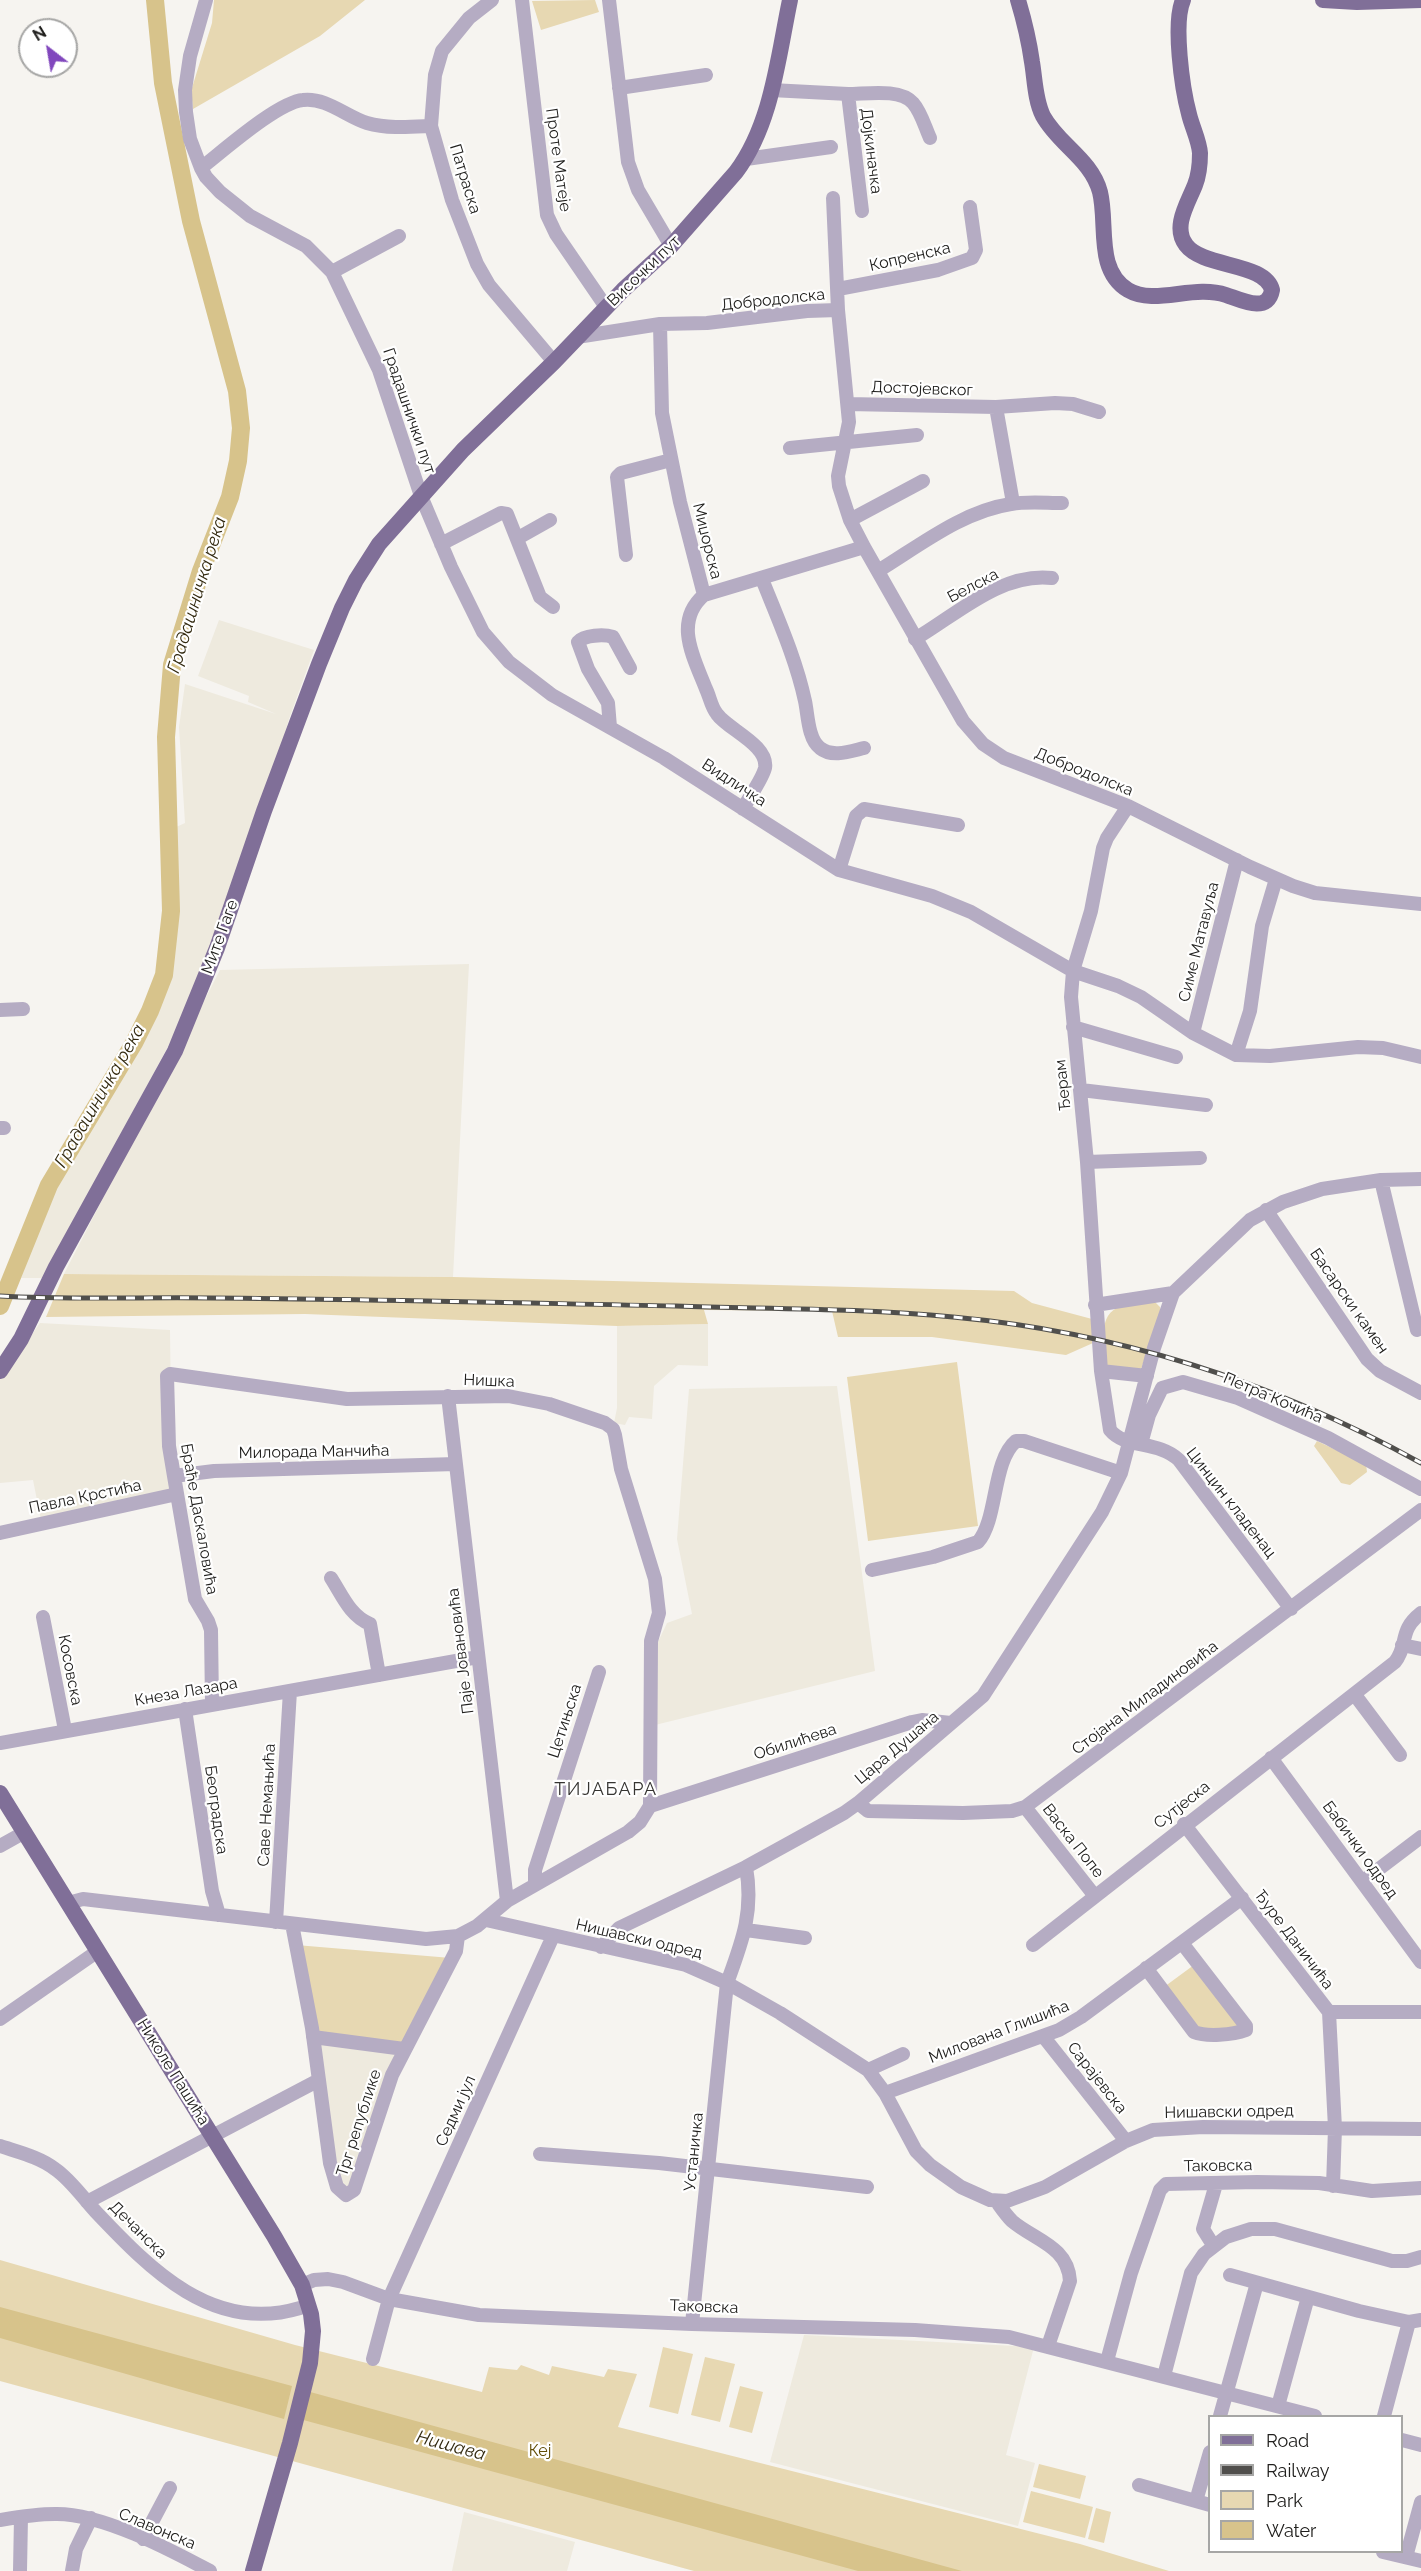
<!DOCTYPE html>
<html>
<head>
<meta charset="utf-8">
<style>
  body { margin:0 }
  #map { position:relative; width:1421px; height:2571px; overflow:hidden; background:#f6f4f0; font-family:Raleway,sans-serif }
  canvas { display:block }
  .legend { position:absolute; left:1208px; top:2415px; width:195px; height:138px; box-sizing:border-box; background:#fff; border:2px solid #a6a6a5; margin:0; padding:8px 10px; list-style:none; font-size:18px; color:#21201e }
  .legend li { display:flex; align-items:center; gap:12px; height:30px }
  .legend b { width:30px; border:2px solid #a6a6a5 }
  .north { position:absolute; left:18px; top:18px; width:60px; height:60px; box-sizing:border-box; background:#fff; border:2px solid #a6a6a5; border-radius:50%; rotate:329deg; font-size:16px; font-weight:700; line-height:24px; text-align:center; color:#21201e }
  .north::after { content:''; display:block; margin:auto; width:21px; height:27px; background:#8147bd; clip-path:polygon(50% 0,100% 100%,50% 72%,0 100%) }
</style>
</head>
<body>
<div id="map">
<canvas width="1421" height="2571"></canvas>
<ul class="legend">
<li><b style="height:8px;background:#806f98"></b>Road</li>
<li><b style="height:8px;background:#504f4c"></b>Railway</li>
<li><b style="height:16px;background:#e7d8b2"></b>Park</li>
<li><b style="height:16px;background:#d7c38b"></b>Water</li>
</ul>
<div class="north">N</div>
</div>
<script>
const context = document.querySelector('canvas').getContext('2d');
context.lineJoin = 'round';
function paint(path, color) {
  context.fillStyle = color;
  context.fill(path, 'evenodd');
}
function stroke(path, color, width, dash) {
  context.strokeStyle = color;
  context.lineWidth = width;
  context.lineCap = dash ? 'butt' : 'round';
  context.setLineDash(dash || []);
  context.stroke(path);
}
function label(font, color, halo, rows, align = 'center') {
  context.font = font + ' Raleway,sans-serif';
  context.lineWidth = 4.5;
  context.setLineDash([]);
  context.textBaseline = 'middle';
  context.strokeStyle = halo;
  context.fillStyle = color;
  for (const [text, x, y, turn = 0] of rows) {
    context.save();
    context.translate(x, y);
    context.rotate((+turn || 0) * Math.PI / 180);
    context.textAlign = isNaN(turn) ? turn : align;
    if (halo) context.strokeText(text, 0, 0);
    context.fillText(text, 0, 0);
    context.restore();
  }
}
const built = new Path2D(`
  M219 620 314 650 289 719 252 847 203 981 44 1278H21L49 1200 68 1163 130 1067 162 1003 174 954 177 886 174 828 185 823 179 727 185 684 276 714 248 702 249 696 198 676Z
  M469 964 453 1277 64 1274 220 970Z
  M40 1323 170 1330 172 1491 41 1520 33 1480 0 1483V1379Z
  M708 1324V1366L678 1365 654 1386 652 1419 629 1417 625 1425 614 1423 617 1408V1326Z
  M837 1386 875 1671 655 1725 656 1646 667 1623 692 1614 677 1539 689 1389Z
  M310 2032 404 2046 348 2192 337 2183Z
  M804 2335 1034 2347 1006 2455 1035 2463 1018 2526 770 2462Z
  M464 2512 575 2542 567 2571H452Z`);
const green = new Path2D(`
  M214 0H365L320 36 193 109 191 91 212 23Z
  M595 0 599 12 541 30 532 1Z
  M64 1274 453 1277 1014 1291 1032 1303 1092 1319 1093 1343 1066 1355 932 1337H838L832 1311 704 1310 708 1324 617 1326 305 1314 46 1317Z
  M1155 1302 1160 1307V1316L1140 1372 1106 1369C1105 1349 1095 1313 1122 1306 1132 1303 1144 1303 1155 1302Z
  M957 1362 978 1526 868 1541 847 1377Z
  M1317 1441 1366 1464 1367 1472 1350 1485 1341 1483 1314 1446Z
  M296 1945 451 1958 404 2046 310 2032Z
  M1198 1962 1250 2033 1197 2031 1164 1987Z
  M0 2260 295 2345 482 2392 489 2367 517 2370 521 2365 549 2375 552 2366 604 2377 608 2369 637 2374 618 2427 1080 2544 1169 2571H694L0 2381Z
  M663 2347 693 2354 678 2414 649 2407Z
  M705 2357 735 2364 720 2422 691 2415Z
  M740 2386 763 2392 752 2433 729 2427Z
  M1039 2464 1086 2476 1080 2499 1033 2487Z
  M1031 2491 1093 2507 1085 2538 1023 2522Z
  M1096 2508 1111 2512 1104 2543 1088 2539Z`);
const water = new Path2D(`
  M0 2307 292 2386 284 2419 0 2338Z
  M303 2390 962 2571H858L296 2418Z`);
const river = new Path2D(`
  M0 1306 49 1185 134 1043 150 1011 164 975 171 911 166 737 172 665 201 571 230 497 238 461 241 428 237 391 191 221 163 83 155 0`);
const minor = new Path2D(`
  M206 0 190 56 185 90 186 112 190 139 201 168 206 177 220 192 250 216 306 246 332 272 379 370 421 496 451 567 483 632 509 662 552 695 664 758 839 870 932 896 971 912 1073 971 1118 986 1141 997 1193 1033 1236 1055 1270 1056 1358 1047 1383 1048 1421 1057
  M492 0 469 18 442 51 435 75 431 126 452 200 477 264 489 285 554 362
  M522 0 547 215 556 234 606 307
  M609 0 628 162 638 190 671 246
  M619 88 706 75
  M771 90 848 94 862 211
  M848 94C866 94 900 88 913 103 921 112 925 127 930 138
  M746 159 831 147
  M201 168C223 151 278 102 303 100 326 97 347 117 367 123 388 129 410 127 431 126
  M833 198 838 310 849 422 838 476 839 486 850 520 864 547 963 721 983 744 1004 758 1128 806 1250 867 1293 886 1315 893 1421 904
  M332 272 399 236
  M838 289 938 270 972 258 976 250 970 207
  M660 324 662 413 680 502 704 595C673 622 694 658 706 689 710 697 711 707 717 714 727 729 769 745 765 768 763 778 748 799 743 809
  M577 337 660 324 707 323 807 311 838 310
  M848 404 996 407 1055 403 1073 404 1099 412
  M996 407 1013 503
  M790 448 917 435
  M850 520 923 481
  M518 538 550 520
  M441 544 501 513 507 514 540 597 553 607
  M626 555 617 477 621 473 671 460
  M878 571C919 546 963 511 1011 504 1027 501 1046 503 1062 503
  M762 579C778 619 796 659 805 701 808 715 808 739 820 748 832 758 851 751 864 748
  M704 595 864 547
  M915 639C956 615 1001 572 1052 578
  M610 727 608 703 588 669 578 642C584 635 604 634 613 637L630 668
  M839 870 856 816 864 809 958 825
  M0 1010 23 1009
  M1073 1027 1176 1057
  M1193 1033 1237 860
  M1236 1055 1250 1011 1262 926 1276 879
  M1081 1090 1206 1105
  M0 1128H4
  M1087 1162 1200 1158
  M1381 1180 1417 1330
  M1266 1210 1367 1359 1380 1371 1421 1393
  M1095 1305 1173 1293 1250 1220 1283 1202 1322 1189 1381 1180 1421 1179
  M1101 1371 1087 1162 1071 997 1073 971 1091 911 1103 848 1107 838 1128 806
  M1147 1376 1101 1371 1110 1430C1125 1449 1158 1440 1179 1460L1291 1609
  M448 1396 507 1901
  M1141 1444 1149 1415 1162 1388 1183 1382 1238 1398 1328 1438 1421 1489
  M174 1476 214 1471 456 1464
  M0 1533 177 1494
  M872 1570 933 1557 978 1542C998 1519 992 1461 1016 1441H1024L1121 1473
  M331 1578C342 1595 350 1616 370 1624L379 1675
  M43 1617 65 1730
  M1402 1645 1421 1649
  M1355 1695 1400 1755
  M212 1704 211 1630 208 1621 195 1599 174 1476 169 1446 167 1376 170 1374 347 1399 508 1396 549 1404 605 1423 613 1429 615 1435 621 1469 655 1579 659 1613 651 1641 650 1806
  M185 1709 212 1891 219 1915
  M0 1743 478 1657
  M1271 1758 1421 1962
  M858 1803 868 1811 963 1813 1012 1811 1025 1807 1421 1510
  M1025 1807 1094 1895
  M1184 1824 1329 2012 1335 2128 1333 2186
  M0 1846 25 1832
  M1363 1881 1421 1837
  M535 1884V1870L599 1672
  M68 1903 83 1899 426 1939 458 1936 477 1926 507 1901 628 1832 640 1822 650 1806 912 1722 922 1720 951 1723
  M486 1920 686 1965 727 1983 780 2013 868 2070 885 2093 916 2151 930 2165 961 2187 990 2200 1007 2201 1045 2187 1126 2141 1153 2130 1203 2127 1421 2129
  M276 1922 290 1691
  M292 1924 312 2028 330 2163 337 2187 346 2195 354 2190 392 2075 456 1951 458 1936
  M746 1930 805 1938
  M1033 1945 1395 1662C1409 1644 1398 1631 1421 1613
  M601 1947 619 1928 746 1867 844 1813 858 1803 983 1696 1102 1512 1121 1473 1154 1348 1173 1293
  M1146 1968 1194 2032C1206 2037 1233 2035 1246 2030V2026L1182 1943
  M1329 2012H1421
  M0 2019 98 1951
  M1043 2036 1126 2141
  M313 2037 404 2049
  M868 2070 903 2054
  M885 2093 1059 2030 1081 2017 1242 1898
  M0 2146C18 2152 40 2157 55 2169 71 2180 83 2198 96 2212 151 2270 213 2334 300 2308
  M540 2154 659 2163 867 2187
  M87 2202 319 2080
  M997 2202C1002 2209 1006 2215 1012 2221 1034 2240 1068 2246 1070 2281L1048 2346
  M1213 2245 1203 2229 1216 2184
  M1230 2275 1359 2311 1409 2322 1421 2320
  M302 2285 314 2280 328 2279 343 2282 389 2299 479 2315 692 2324 915 2330 1009 2337 1315 2416
  M692 2324 727 1983C742 1942 754 1912 746 1867
  M373 2359 389 2299 553 1936
  M1107 2361 1131 2273 1160 2190 1166 2184 1257 2182 1319 2183 1372 2191 1421 2188
  M1164 2376 1191 2273 1204 2254 1226 2237 1251 2229H1275L1392 2261H1407L1421 2257
  M1278 2406 1308 2297
  M1220 2416 1257 2283
  M1384 2416 1409 2322
  M1402 2440 1421 2445
  M1139 2485 1210 2505
  M1196 2501 1210 2452
  M0 2520C18 2517 37 2514 55 2514 101 2513 169 2549 210 2571
  M143 2539 170 2488
  M1383 2552 1421 2561
  M1406 2557 1421 2502
  M20 2571 21 2517
  M72 2571 76 2549 91 2518`);
const major = new Path2D(`
  M1018 0C1024 20 1029 41 1032 62 1035 80 1035 100 1043 116 1059 145 1091 159 1100 192 1108 224 1095 270 1128 290 1155 306 1193 284 1226 295 1241 300 1268 314 1272 290 1265 262 1203 268 1186 245 1172 227 1188 203 1195 185 1199 175 1200 164 1200 153 1199 140 1192 127 1189 114 1182 88 1173 23 1183 0
  M1323 0 1357 2 1421 0
  M0 1371 21 1339 56 1267 175 1051 217 948 264 811 319 664 342 608 356 580 379 544 463 450 554 362 623 290 671 246 736 172C772 124 778 57 790 0
  M0 1793 274 2236 302 2285 311 2314 313 2331 310 2363 290 2443 253 2571`);
const rail = new Path2D(`
  M0 1296C70 1300 141 1297 211 1298 366 1299 521 1303 676 1306 769 1309 861 1308 953 1317 1118 1332 1276 1383 1421 1463`);
const streetNames = [
  ["Дојкиначка",871,151,83],
  ["Проте Матеје",558,160,82],
  ["Патраска",465,179,73],
  ["Копренска",910,257,-13],
  ["Височки пут",644,271,-44],
  ["Добродолска",773,300,-6],
  ["Достојевског",922,389,2],
  ["Градашнички пут",409,411,71],
  ["Миџорска",707,541,76],
  ["Белска",973,586,-28],
  ["Добродолска",1084,772,22],
  ["Видличка",734,783,33],
  ["Мите Гаге",220,937,-70],
  ["Симе Матавуља",1199,942,-76],
  ["Ђерам",1063,1085,-96],
  ["Басарски камен",1349,1301,55],
  ["Нишка",489,1381,2],
  ["Петра Кочића",1273,1398,23],
  ["Милорада Манчића",314,1452,-1],
  ["Павла Крстића",85,1497,-12],
  ["Цинцин кладенац",1231,1503,52],
  ["Браће Даскаловића",199,1519,80],
  ["Паје Јовановића",461,1651,-97],
  ["Косовска",70,1670,79],
  ["Кнеза Лазара",186,1692,-10],
  ["Стојана Миладиновића",1145,1698,-37],
  ["Цетињска",565,1721,-72],
  ["Обилићева",795,1742,-18],
  ["Цара Душана",897,1748,-40],
  ["Саве Немањића",267,1805,-87],
  ["Сутјеска",1182,1805,-38],
  ["Београдска",216,1810,82],
  ["Васка Попе",1073,1841,52],
  ["Бабички одред",1360,1850,54],
  ["Нишавски одред",639,1939,13],
  ["Ђуре Даничића",1294,1940,53],
  ["Милована Глишића",999,2032,-21],
  ["Николе Пашића",173,2072,58],
  ["Сарајевска",1097,2078,52],
  ["Седми јул",456,2111,-66],
  ["Нишавски одред",1229,2112,-1],
  ["Трг републике",359,2123,-72],
  ["Устаничка",694,2152,-84],
  ["Таковска",1218,2166,-1],
  ["Дечанска",138,2230,45],
  ["Таковска",704,2307,2],
  ["Славонска",157,2529,23]
];
const parkNames = [
  ["Кеј",540,2451]
];
const waterNames = [
  ["Градашничка река",197,595,-73],
  ["Градашничка река",100,1096,-60],
  ["Нишава",451,2446,15]
];
const neighbourhoodNames = [
  ["ТИЈАБАРА",606,1790]
];
paint(built, '#eeeade');
paint(green, '#e7d8b2');
paint(water, '#d7c38b');
stroke(river, '#d7c38b', 18);
stroke(minor, '#b5acc3', 14);
stroke(major, '#806f98', 16);
stroke(rail, '#504f4c', 5);
stroke(rail, '#fff', 3, [9]);
label('16px', '#21201e', '#fff', streetNames);
label('16px', '#624d05', '#fff', parkNames);
label('italic 18px', '#32290f', '#fff', waterNames);
context.letterSpacing = '1.5px';
label('18px', '#363532', '#fff', neighbourhoodNames);
context.letterSpacing = '0px';
</script>
</body>
</html>
